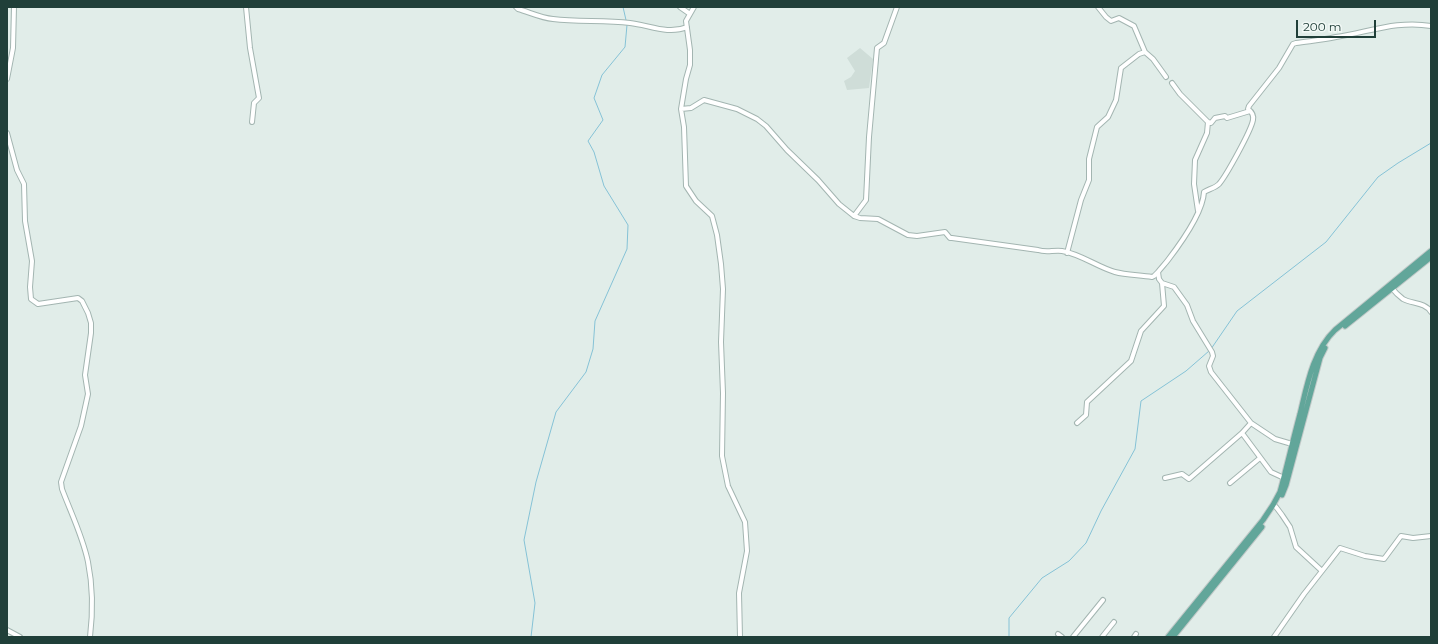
<!DOCTYPE html>
<html>
<head>
<meta charset="utf-8">
<style>
  body { margin:0 }
  #map { position:relative; width:1438px; height:644px; overflow:hidden; background:#e1ede9; font-family:Montserrat,sans-serif }
  canvas { display:block }
  .frame { position:absolute; inset:0; border:8px solid #203f39; pointer-events:none }
  .scale { position:absolute; left:1296px; top:20px; width:80px; height:18px; box-sizing:border-box; border:2px solid #203f39; border-top:0; padding-left:5px; font-size:12px; line-height:14px; white-space:nowrap; color:#203f39; -webkit-text-stroke:3px #f2f9f6; paint-order:stroke }
</style>
</head>
<body>
<div id="map">
<canvas width="1438" height="644"></canvas>
<div class="frame"></div>
<div class="scale">200 m</div>
</div>
<script>
const context = document.querySelector('canvas').getContext('2d');
context.lineJoin = 'round';
function paint(path, color) {
  context.fillStyle = color;
  context.fill(path, 'evenodd');
}
function stroke(path, color, width, dash) {
  context.strokeStyle = color;
  context.lineWidth = width;
  context.lineCap = dash ? 'butt' : 'round';
  context.setLineDash(dash || []);
  context.stroke(path);
}
const built = new Path2D(`
  M860 48 873 59 869 88 847 90 844 81 851 77 855 71 847 58Z`);
const stream = new Path2D(`
  M623 7 626 20
  M1211 349 1237 311 1326 242 1378 177 1398 163 1431 143
  M531 637 535 603 524 540 536 482 556 412 586 372 593 349 595 321 627 249 628 225 604 186 594 152 588 141 603 120 594 98 602 75 625 47 627 25
  M1009 637V618L1042 578 1069 561 1086 543 1101 511 1135 449 1141 401 1186 371 1209 351`);
const minor = new Path2D(`
  M246 7 250 48 259 98 254 103 252 122
  M516 7 518 9C529 12 541 18 553 19 578 22 604 20 630 23 649 25 668 35 687 27
  M680 7 690 14
  M694 7 686 21 690 50V65L686 79 681 109 684 127 686 186 696 201 712 216 717 235 721 264 723 289 721 342 723 393 722 456 728 486 745 522 747 551 739 593 740 637
  M1098 7 1106 17 1111 21 1119 18 1134 26 1145 52 1153 59 1166 77
  M7 79 13 48 14 7
  M1172 83 1180 94 1208 122 1207 133 1195 160 1194 184 1198 211
  M681 109 691 108 704 100 737 109 757 119 766 126 787 150 818 180 839 204 854 216 860 218 878 219 908 235 917 236 945 232 950 238H952L1038 250C1046 253 1053 250 1062 251 1081 254 1097 267 1115 272 1126 275 1140 275 1152 277L1154 276 1158 272
  M1208 122 1211 123 1215 118 1225 116 1227 118 1250 111
  M7 133 17 170 24 184 25 221 32 261 30 287 31 299 38 304 78 298 82 301 88 313 91 323V333L85 375 88 394 81 426 61 482 62 489C71 513 83 537 88 562 93 587 93 612 90 637
  M854 216 866 200 869 137 877 48 884 43 897 7
  M1067 253 1081 200 1089 180V159L1097 127 1108 117 1116 100 1121 68 1139 54 1145 52
  M1391 287C1394 291 1399 296 1403 299 1412 304 1425 302 1431 312
  M1077 423 1086 415 1087 402 1131 361 1141 331 1164 306 1162 283
  M1242 433 1271 472 1284 478
  M1292 444 1275 439 1251 423 1211 372 1209 366 1213 356 1212 352 1193 321 1187 305 1174 287 1162 283 1159 279 1158 272C1161 268 1165 264 1168 260 1181 243 1203 212 1204 192 1209 189 1215 188 1219 184 1226 176 1251 131 1253 120 1254 115 1252 112 1248 109L1249 106 1279 68 1293 44 1296 43C1309 41 1323 40 1336 37 1369 32 1398 20 1431 26
  M1165 478 1182 474 1189 479 1242 433 1251 423
  M1230 483 1260 458
  M1276 507 1282 515 1290 527 1296 547 1322 571
  M7 630 20 637
  M1058 634 1062 637
  M1073 637 1103 600
  M1102 637 1114 622
  M1134 637 1136 634
  M1274 637 1304 594 1340 548 1365 556 1384 559 1401 536 1413 538 1431 536`);
const major = new Path2D(`
  M1345 326 1431 257
  M1282 495 1286 485 1320 358 1325 348
  M1168 637 1263 520 1273 505 1280 492C1287 466 1293 440 1300 414 1307 385 1313 351 1335 330L1431 251
  M1173 637 1262 527`);
paint(built, '#cfddd8');
stroke(stream, '#85c2d6', 1);
stroke(minor, '#a3b5b1', 6);
stroke(major, '#c1c9c8', 7);
stroke(minor, '#fff', 4);
stroke(major, '#62a69a', 5);
</script>
</body>
</html>
